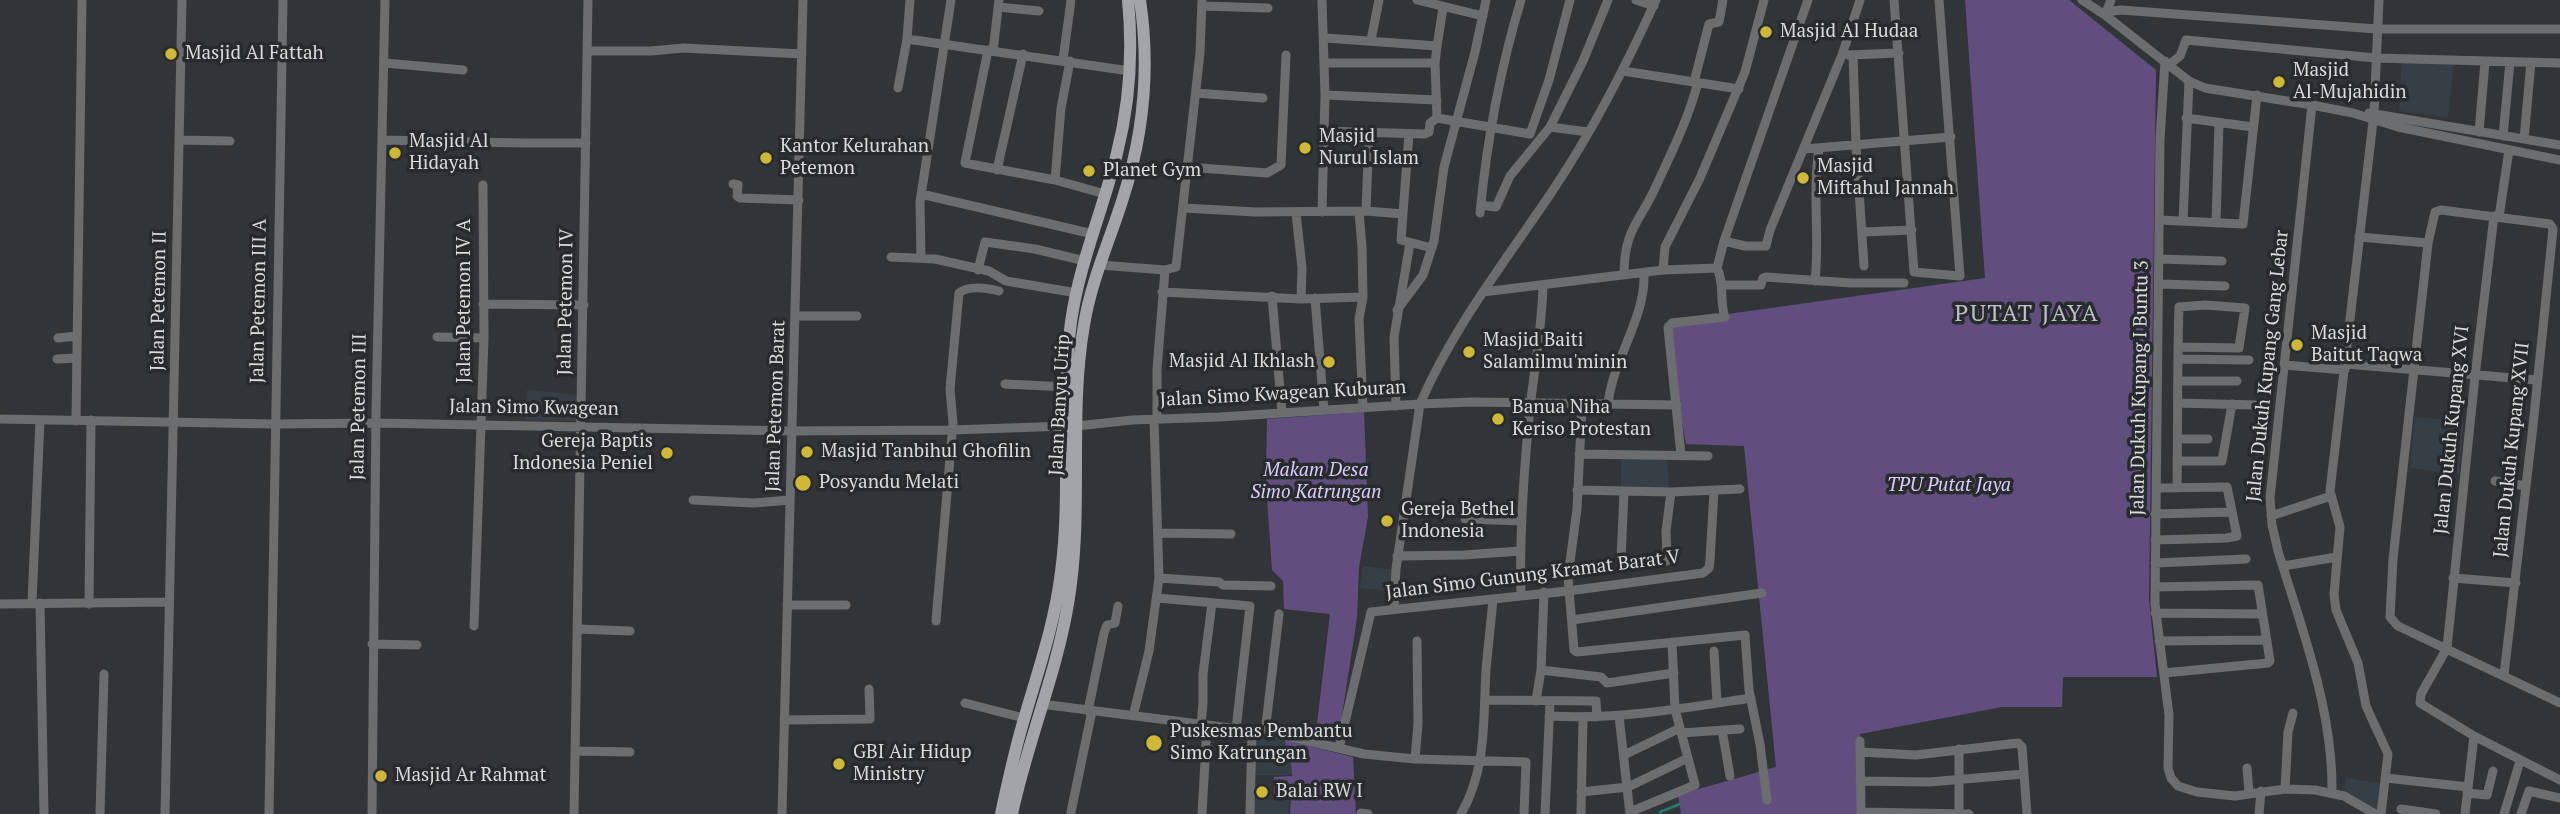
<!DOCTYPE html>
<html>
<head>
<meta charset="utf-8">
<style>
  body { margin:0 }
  canvas { display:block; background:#323538 }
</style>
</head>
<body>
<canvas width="2560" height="814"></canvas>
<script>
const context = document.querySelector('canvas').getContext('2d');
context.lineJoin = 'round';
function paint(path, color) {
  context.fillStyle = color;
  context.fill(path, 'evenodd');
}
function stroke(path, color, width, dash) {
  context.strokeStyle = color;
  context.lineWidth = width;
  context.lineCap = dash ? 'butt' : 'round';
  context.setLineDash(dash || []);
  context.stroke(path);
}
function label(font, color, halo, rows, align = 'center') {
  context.font = font + ' "PT Serif",serif';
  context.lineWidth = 7;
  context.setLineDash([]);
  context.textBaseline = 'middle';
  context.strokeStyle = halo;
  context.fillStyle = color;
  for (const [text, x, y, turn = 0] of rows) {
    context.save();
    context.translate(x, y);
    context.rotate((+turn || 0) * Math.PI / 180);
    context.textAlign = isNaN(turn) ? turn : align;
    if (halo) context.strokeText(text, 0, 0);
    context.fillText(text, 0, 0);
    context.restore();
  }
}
const built = new Path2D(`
  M2402 60 2454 62 2448 118 2399 111Z
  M527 390 577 395V421L525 420Z
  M2415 417 2464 421 2459 474 2410 468Z
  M1621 455 1667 456 1669 490H1621Z
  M1363 566 1393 570 1390 591 1360 588Z
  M1254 735 1284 737 1285 761 1291 762V775H1252Z
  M2346 778 2384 784 2380 814 2343 797Z
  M1252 799 1289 800 1288 814H1252Z`);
const green = new Path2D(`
  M1965 0H2069L2156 70 2149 600 2157 677H2063L2062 707H2002L1860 734 1858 814H1681L1678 795 1776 767 1744 446 1686 444 1664 323 1985 278Z
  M1364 412 1368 517 1359 567 1357 618 1338 741 1325 739 1327 725 1317 724 1330 614 1284 609 1283 581 1272 570 1266 484 1267 419Z
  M1285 740 1353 757 1356 814H1290L1291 798H1274V777L1292 776 1291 762 1286 761Z`);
const stream = new Path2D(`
  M1660 814V812L1680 804`);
const minor = new Path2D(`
  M1322 0 1325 95 1322 212
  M1417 0 1483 16
  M1636 0 1654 6
  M1894 0 1914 272 1960 276 1939 0
  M2082 0 2105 15 2189 81 2205 88 2312 105 2353 113 2398 127 2560 160
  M2379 0 2374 113 2330 491 2340 527 2334 594 2336 610 2358 663 2366 706 2388 754 2381 814
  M1202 6 1268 8
  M998 7 1039 11
  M2106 12 2121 10 2377 29H2560
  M2105 15 2111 0
  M907 39 1130 71
  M1371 40 1379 0
  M1437 46 1443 8
  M988 50 965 163 1055 180 1105 194
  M587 51H651L684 48 802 54
  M993 51 999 0
  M1848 55 1899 53
  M1853 55 1856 145 1864 266
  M1063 60 1071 0
  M2165 61 2160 139 2155 604 2169 715 2168 768 2171 778 2178 786 2197 792 2235 796 2285 789 2315 790 2344 796 2375 814
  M385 63 463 70
  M1325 63H1435
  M2170 64 2180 56 2186 40 2376 58 2560 63
  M1623 71 1739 89
  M1694 82 1709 24 1719 22 1723 0
  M898 88 907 39 910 0
  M1196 93 1263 98
  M1325 95 1437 100
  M2312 105 2270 498 2272 525 2278 551C2302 630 2333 709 2332 792
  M2369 113 2560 145
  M1437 118 1530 134 1549 80 1570 0
  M2186 118 2253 127
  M1323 131 1425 134 1429 132 1430 123 1437 118 1435 63 1437 46 1325 38
  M1588 132 1550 127 1583 61 1608 0
  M2479 132 2485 62
  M1409 134 1401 240 1432 248
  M2503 136 2510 62
  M2524 139 2531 62
  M180 140 230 141
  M382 140 522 143H586
  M1804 149 1951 137
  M1188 167 1267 173 1281 165 1286 55
  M997 170 1023 54
  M1055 180 1061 108 1070 61
  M733 184 738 185 737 196 740 198 799 200
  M921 194 1093 234
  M1481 205 1496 207 1510 176 1550 127
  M1183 208 1256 212 1366 211 1403 214
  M1366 211 1369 133
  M1359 212 1362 247 1363 297 1359 319 1363 408
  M1296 213 1302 268 1301 299
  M1480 213C1487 141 1500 69 1521 0
  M2494 216 2475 376 2447 648 2421 694 2420 703 2474 736 2560 780
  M2499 217 2509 150
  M2159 220 2243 224 2257 95
  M2183 221 2189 81
  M2216 223 2219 123
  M1863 232 1912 230
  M2359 237 2428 243
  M1724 241 1745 246H1766L1770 230 1842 55 1860 0
  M891 257 935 259 989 271 1006 281 1077 293
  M921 258 920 202 951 0
  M2160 259 2222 261
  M1100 265 1165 270 1176 267 1200 53 1202 0
  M1717 268 1724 241 1808 0
  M978 270 985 242 1035 249 1085 261
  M1663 270 1665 247 1700 178 1745 72 1764 0
  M1624 275C1624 228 1640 223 1657 184 1672 152 1689 117 1698 82
  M1815 281C1820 237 1812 193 1819 149
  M2160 284 2225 286
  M1722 285H1761L1763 278 1766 277 1851 283H1904
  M1162 292 1301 299 1363 297
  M1483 292 1663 270 1717 268
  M1272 296 1282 413
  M1315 298 1324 410
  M483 304 584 305
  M1397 310 1423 275 1434 241 1444 167 1475 52 1486 0
  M796 316H857
  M437 337 484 338
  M58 338 77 336
  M57 359 77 358
  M2178 359 2249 360
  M2346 364 2537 380
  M2284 365 2345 370
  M2178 381H2237
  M1005 384 1068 387
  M2178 403 2255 405
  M1582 405 1577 509 1568 577 1574 650 1577 652 1745 635 1749 690 1760 744 1767 800
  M1608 405C1612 360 1646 318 1644 273
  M1396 406 1394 337 1410 243
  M0 419 274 424 376 423 792 431 952 430 1067 426
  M1157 419V369L1165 270
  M76 421 82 0
  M1077 426 1132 420 1220 417 1420 404C1454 325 1508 258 1555 187 1595 127 1626 66 1656 0
  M2178 439H2208
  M1579 454 1708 456
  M1681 455 1668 328 1672 323 1725 317C1719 301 1725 284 1717 268
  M2177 461H2222L2232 404
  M2495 481 2526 486
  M2177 488C2178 428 2177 367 2179 307L2205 305 2245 308 2239 348 2179 347
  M1577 490 1671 492 1740 489
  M693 500 754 503 790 500
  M2155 514 2232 512
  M2271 516 2331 496
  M1465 519 1522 521
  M1158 533 1231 534
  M2155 540 2227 538 2237 536 2227 487 2156 488
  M1397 556 1464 555 1520 551
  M1621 559 1624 492
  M1667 561 1666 531 1671 492
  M2155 563 2246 559
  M2283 566 2337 557
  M1159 578 1219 582 1223 585 1271 586
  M2453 578 2516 583
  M2155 587 2258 585 2270 661 2268 663 2164 673
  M1521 595C1519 532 1524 469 1530 407 1535 366 1542 326 1543 285
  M1157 598 1250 606 1236 729
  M32 602 40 420
  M40 603 44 814
  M0 604 168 602
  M89 604 91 420
  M787 605H846
  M1394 609 1396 569 1420 404 1472 402 1677 405
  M2155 613 2262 614
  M1572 620 1762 593
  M936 621 953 423 950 389 959 293C969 285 987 288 999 291
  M474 626 484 338 483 185
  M577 629 630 631
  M2159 641 2267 640
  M372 644 417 645
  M1714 651 1717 703
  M1541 670 1601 677 1607 683 1674 673
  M2504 675 2533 426 2553 229 2550 224 2441 210 2435 212 2428 243 2393 559 2390 617 2398 626 2560 703
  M1485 700 1596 701 1597 717
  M1536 701 1541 670 1544 592
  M965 703 1024 718
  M1041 704 1278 734 1364 754 1415 759 1526 762 1524 814
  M1088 711 1104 633 1107 625 1115 623 1118 606
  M1133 716 1149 651 1159 578 1154 419
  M1549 716C1617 720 1684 708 1751 698
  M1619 716 1630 814
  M784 720 870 719 869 689
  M1201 725 1203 704V674L1212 603
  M1722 730 1730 776
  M1265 733 1279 614
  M1681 733 1740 729
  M1860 741 1861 812 1969 814
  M1339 748 1371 612 1568 591 1703 573 1709 568 1710 560 1714 491
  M1959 749V814
  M576 751 630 752
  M1860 752 1916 755 2018 743 2022 747 2027 814
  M1624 755 1680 728
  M1415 759 1418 724 1417 641
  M2247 768 2249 793
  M2386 778 2468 787
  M1860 781 1929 782 2024 774
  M2285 789 2288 732 2293 713
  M1581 792 1628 787 1688 758
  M2467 793 2487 795 2493 771
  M2401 809 2436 814
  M1071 812 1092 711
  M1630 812 1695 785 1675 709 1672 642
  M1361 813 1368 814
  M100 814 104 674
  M165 814 182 0
  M269 814 283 0
  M372 814 376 412 385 0
  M574 814 588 0
  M782 814 803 0
  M1202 814 1207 726
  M1250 814 1252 731
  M1461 814C1487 769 1483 721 1486 670 1488 646 1491 623 1493 599
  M1545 814 1550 702
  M1581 814 1583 718
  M2259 814 2261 791
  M2465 814 2474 736
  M2504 814 2520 761
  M2521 814 2529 791 2560 798`);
const major = new Path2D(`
  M1001 814C1008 781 1015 748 1025 716 1039 668 1055 622 1061 572 1072 489 1060 405 1071 322 1079 264 1103 210 1117 153 1130 102 1133 52 1128 0
  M1012 814C1027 743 1056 675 1068 604 1084 512 1068 417 1084 325 1091 281 1110 240 1123 198 1144 133 1150 67 1140 0`);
const markers = [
  [1766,32,7,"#d0b837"],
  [171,54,7,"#d0b837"],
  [2279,82,7,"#d0b837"],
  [1305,148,7,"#d0b837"],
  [395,153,7,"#d0b837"],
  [766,158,7,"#d0b837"],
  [1089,171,7,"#d0b837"],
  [1803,178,7,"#d0b837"],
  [2297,345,7,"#d0b837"],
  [1469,352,7,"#d0b837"],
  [1329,362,7,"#d0b837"],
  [1498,419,7,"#d0b837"],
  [807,452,7,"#d0b837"],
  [667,453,7,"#d0b837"],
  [803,483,9,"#d0b837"],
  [1387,521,7,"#d0b837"],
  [1154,743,9,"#d0b837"],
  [839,764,7,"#d0b837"],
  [381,776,7,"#d0b837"],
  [1262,792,7,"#d0b837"]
];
const poiNames = [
  ["Masjid Al Hudaa",1780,32],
  ["Masjid Al Fattah",185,54],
  ["Masjid",2293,71],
  ["Al-Mujahidin",2293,93],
  ["Masjid",1319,137],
  ["Nurul Islam",1319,159],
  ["Masjid Al",409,142],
  ["Hidayah",409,164],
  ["Kantor Kelurahan",780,147],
  ["Petemon",780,169],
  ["Masjid",1817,167],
  ["Miftahul Jannah",1817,189],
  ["Planet Gym",1103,171],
  ["Masjid",2311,334],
  ["Baitut Taqwa",2311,356],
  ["Masjid Baiti",1483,341],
  ["Salamilmu'minin",1483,363],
  ["Masjid Al Ikhlash",1315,362,"right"],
  ["Banua Niha",1512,408],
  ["Keriso Protestan",1512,430],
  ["Gereja Baptis",653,442,"right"],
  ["Indonesia Peniel",653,464,"right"],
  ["Masjid Tanbihul Ghofilin",821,452],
  ["Posyandu Melati",819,483],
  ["Gereja Bethel",1401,510],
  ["Indonesia",1401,532],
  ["Puskesmas Pembantu",1170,732],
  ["Simo Katrungan",1170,754],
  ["GBI Air Hidup",853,753],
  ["Ministry",853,775],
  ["Masjid Ar Rahmat",395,776],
  ["Balai RW I",1276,792]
];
const streetNames = [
  ["Jalan Petemon II",159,301,-89],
  ["Jalan Petemon III A",259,301,-89],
  ["Jalan Petemon IV A",465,301,-90],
  ["Jalan Petemon IV",566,302,-89],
  ["Jalan Dukuh Kupang Gang Lebar",2268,366,-84],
  ["Jalan Dukuh Kupang I Buntu 3",2140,388,-89],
  ["Jalan Simo Kwagean Kuburan",1283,394,-3],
  ["Jalan Banyu Urip",1060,405,-87],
  ["Jalan Petemon Barat",776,406,-88],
  ["Jalan Petemon III",359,407,-89],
  ["Jalan Simo Kwagean",534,408,1],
  ["Jalan Dukuh Kupang XVI",2452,430,-84],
  ["Jalan Dukuh Kupang XVII",2512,450,-84],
  ["Jalan Simo Gunung Kramat Barat V",1533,575,-7]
];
const parkNames = [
  ["Makam Desa",1316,471],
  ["Simo Katrungan",1316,493],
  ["TPU Putat Jaya",1949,486]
];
const quarterNames = [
  ["PUTAT JAYA",2027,314]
];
paint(built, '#373f46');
paint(green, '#614e7e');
stroke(stream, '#217b72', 2.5);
stroke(minor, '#6c6d6f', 9);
stroke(major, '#a3a4a8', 12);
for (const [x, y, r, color] of markers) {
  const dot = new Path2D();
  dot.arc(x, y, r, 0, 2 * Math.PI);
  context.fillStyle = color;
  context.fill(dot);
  stroke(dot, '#282b2e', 2.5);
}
label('19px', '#d9dbdd', '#282b2e', poiNames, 'left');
label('19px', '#d9dbdd', '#282b2e', streetNames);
label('italic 19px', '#dccbfb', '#282b2e', parkNames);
context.letterSpacing = '2px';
label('23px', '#bdc1c4', '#282b2e', quarterNames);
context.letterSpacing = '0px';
</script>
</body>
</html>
